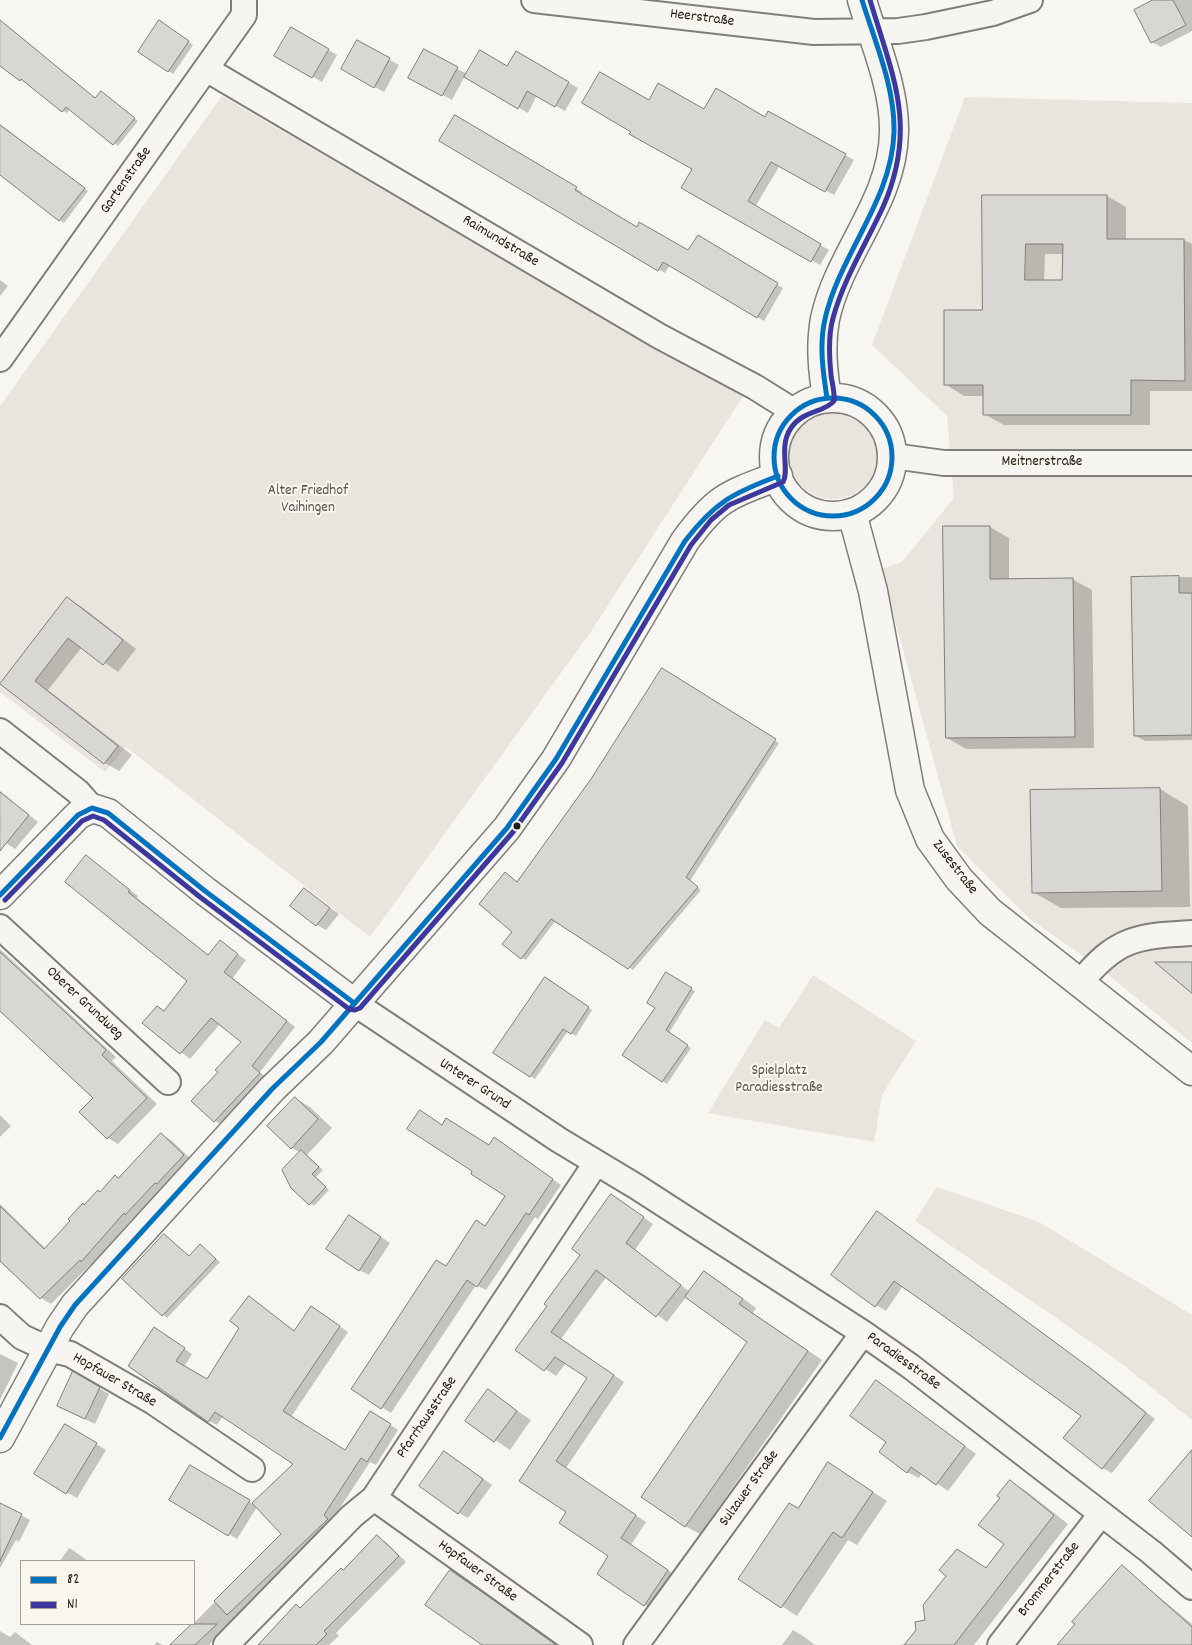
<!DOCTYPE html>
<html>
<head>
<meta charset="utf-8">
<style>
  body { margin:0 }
  #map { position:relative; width:1192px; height:1645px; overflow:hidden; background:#f8f6f0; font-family:Dekko,sans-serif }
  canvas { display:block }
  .legend { position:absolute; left:20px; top:1560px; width:175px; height:65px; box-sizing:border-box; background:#fbf7ec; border:1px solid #a29f99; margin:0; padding:6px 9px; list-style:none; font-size:15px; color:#1c1c1c }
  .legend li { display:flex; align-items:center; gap:10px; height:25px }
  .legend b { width:25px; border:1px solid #a29f99 }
</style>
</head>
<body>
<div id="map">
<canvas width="1192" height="1645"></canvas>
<ul class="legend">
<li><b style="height:6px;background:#0073c0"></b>82</li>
<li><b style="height:6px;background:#3c389e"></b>N1</li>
</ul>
</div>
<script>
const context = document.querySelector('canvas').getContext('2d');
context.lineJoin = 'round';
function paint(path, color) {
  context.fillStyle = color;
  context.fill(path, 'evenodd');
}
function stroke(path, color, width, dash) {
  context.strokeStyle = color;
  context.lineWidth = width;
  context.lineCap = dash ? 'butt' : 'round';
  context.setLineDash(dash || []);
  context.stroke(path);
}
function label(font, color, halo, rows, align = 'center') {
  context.font = font + ' Dekko,sans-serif';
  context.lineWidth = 4;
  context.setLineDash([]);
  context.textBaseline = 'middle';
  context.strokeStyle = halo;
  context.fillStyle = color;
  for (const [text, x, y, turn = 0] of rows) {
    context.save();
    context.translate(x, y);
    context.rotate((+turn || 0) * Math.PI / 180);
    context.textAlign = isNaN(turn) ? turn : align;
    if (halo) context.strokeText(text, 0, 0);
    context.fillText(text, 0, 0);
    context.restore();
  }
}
const built = new Path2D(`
  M222 96 663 354 745 393 592 630 370 937 126 747 105 772 0 692V406Z
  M965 97 1192 103V1043L1096 965 1031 920 957 846 881 569 902 562 954 498 947 416 872 345Z
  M789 455a44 44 0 1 1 88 0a44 44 0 1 1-88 0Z
  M813 975 916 1041 882 1095 874 1142 708 1113 765 1020 779 1028Z
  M937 1187 1039 1222 1192 1315V1420L1117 1360 915 1221Z`);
const shadow = new Path2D(`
  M1156 0H1192V31L1161 47 1152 42Z
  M164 24 193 45 173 74 139 51Z
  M291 28 337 55 322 82 275 55Z
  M11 29 96 99 102 92 138 121 118 146 70 109 67 113 63 111 0 64V36Z
  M357 42 399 65 384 92 342 69Z
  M424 51 467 74 508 68 516 53 578 88 565 111 537 95 528 113 465 76 452 100 410 77Z
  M649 102 766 118 768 113 854 160 834 195 780 165 755 207 829 250 820 265 683 187 693 168Z
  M455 117 582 192 581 195 637 228 689 252 698 237 783 288 764 321 670 265 665 273 441 140Z
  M0 124 88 191 64 223 0 174Z
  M983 196H1107L1126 207V240H1184L1192 244V391H1150V425H1004L984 414V396H964L945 384 983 311ZM1045 254H1064V281H1044Z
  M0 280 8 286 0 296Z
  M990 527 1009 538V580L1072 579 1092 590 1094 748 966 749 947 738Z
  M1192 577V740L1145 741 1136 736 1133 578Z
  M67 598 82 607 136 649 118 672 82 647 48 690 132 755 119 771 105 763 2 683Z
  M662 670 779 743 690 881 701 890 633 970 556 920 526 960 522 958 513 931 506 874 518 883 592 780Z
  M1160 789 1188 806 1190 907 1061 908 1033 892Z
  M0 791 38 822 15 849 0 839Z
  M86 857 138 896 137 898 209 956 220 942 246 960 233 978 295 1027 260 1072 268 1079 224 1126 215 1121 220 1072 243 1042 220 1024 190 1059 144 1022 165 1012 189 981Z
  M304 889 339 914 326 930 317 925Z
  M0 949 116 1057 112 1061 157 1104 118 1144 108 1138 95 1098 0 1009Z
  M667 974 695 991 669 1033 691 1048 667 1084 624 1055 656 1007Z
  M550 982 592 1010 576 1036 568 1031 535 1079 495 1052Z
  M295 1098 310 1107 332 1128 307 1155 323 1170 316 1177 329 1190 314 1206 292 1187 301 1153 292 1148Z
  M0 1115 11 1126 0 1137Z
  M443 1126 490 1147 503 1144 561 1185 538 1219 535 1217 486 1290 476 1285 391 1413 352 1388 446 1267 486 1227 507 1196 474 1171Z
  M161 1134 171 1140 193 1161 135 1219 133 1218 91 1266 90 1265 51 1304 41 1298 0 1262V1204L46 1249 85 1206 119 1179Z
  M611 1195 653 1224 635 1250 690 1292 705 1272 719 1281 756 1308 753 1313 822 1360 700 1534 685 1526 749 1342 687 1296 667 1322 607 1276 561 1339 624 1382 566 1468 646 1522 631 1545 678 1577 655 1611 645 1605 610 1556 568 1512 521 1480 589 1378 566 1363 556 1376 517 1350 582 1255Z
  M877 1212 1104 1378 1155 1419 1112 1473 1102 1468 1083 1415 903 1286 886 1311 876 1305Z
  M350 1216 390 1243 369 1275 359 1270Z
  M164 1235 190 1257 200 1246 220 1262 167 1318 124 1279Z
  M250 1298 295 1332 320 1313 348 1332 291 1417 345 1451 378 1417 398 1430 376 1465 370 1462 332 1520 209 1645H172L283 1534 257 1507 237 1539 171 1500 191 1466 253 1504 295 1463 223 1416 217 1425 209 1421 130 1366 163 1334 192 1354 184 1367 207 1381 241 1328Z
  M0 1354 18 1363 0 1400Z
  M73 1373 109 1394 95 1424 68 1411Z
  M877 1382 976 1454 948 1491 922 1473 919 1478 907 1472 888 1442Z
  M488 1391 531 1420 510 1450 467 1421Z
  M66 1425 106 1450 77 1498 36 1474Z
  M454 1458 492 1485 468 1518 459 1513Z
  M829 1464 887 1501 857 1545 848 1540 797 1616 740 1579 798 1509Z
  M1011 1482 1025 1490 1068 1524 974 1645H900L907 1643 926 1621 987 1569 1005 1543 1001 1498Z
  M0 1505 30 1520 19 1542 16 1540 0 1568Z
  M377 1537 386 1542 406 1562 336 1633 339 1636 329 1645H258L297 1606 302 1609 343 1571Z
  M69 1548 74 1551 88 1561H60Z
  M1123 1567 1192 1624V1645H1059Z
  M793 1630 803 1636 815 1645H782Z
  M0 1631 10 1637 15 1632 32 1645H0Z
  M157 1642 163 1645H154Z`);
const building = new Path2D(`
  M1153 0H1173L1186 25 1151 43 1134 10Z
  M0 20 95 98 101 91 135 118 113 145 66 107 62 112 21 79 20 81 0 66Z
  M159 20 189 41 168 72 138 52Z
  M291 27 329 49 312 78 274 56Z
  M357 40 390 58 374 88 341 69Z
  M424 49 458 67 442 96 408 78Z
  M480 50 507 66 516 51 569 82 555 107 527 91 518 109 464 77Z
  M600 72 649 100 658 83 704 109 716 88 765 117 768 111 846 154 825 192 771 162 748 201 821 244 811 262 681 188 692 169 629 134 631 132 582 103Z
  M455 115 577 187 575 190 637 227 639 222 688 250 698 235 778 283 757 318 663 262 658 271 439 141Z
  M0 125 85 188 59 221 0 175Z
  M982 195H1107V239H1184L1185 381 1131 380V415H983V385H944V310H982ZM1026 244H1063L1062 280H1025Z
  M943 526H990V579L1073 578 1075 737 946 738Z
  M1179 576V593H1192V735L1134 736 1131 577Z
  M67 597 123 640 103 665 68 638 35 681 118 746 104 764 0 684Z
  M662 668 776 739 686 877 698 887 628 969 551 919 521 959 502 944 512 932 479 904 505 872 517 882 591 779Z
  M1160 788 1162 891 1032 893 1030 790Z
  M0 792 29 815 0 851Z
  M86 855 130 890 128 892 208 955 220 940 238 954 224 972 287 1021 252 1066 260 1073 214 1122 191 1101 218 1072 215 1070 241 1042 211 1018 180 1054 142 1023 157 1006 164 1011 187 981 65 882Z
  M304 888 330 908 316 926 290 906Z
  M0 952 106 1050 102 1055 147 1098 107 1139 79 1112 93 1098 0 1011Z
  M1155 962H1192V993Z
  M666 972 692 988 666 1030 688 1045 662 1082 622 1055 655 1008 647 1003Z
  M545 977 589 1007 571 1034 563 1029 530 1077 493 1053Z
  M295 1097 318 1119 291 1149 267 1126Z
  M420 1110 442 1125 446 1118 489 1145 494 1137 553 1179 529 1215 526 1213 477 1287 467 1280 381 1409 351 1389 436 1260 446 1266 476 1220 485 1226 505 1196 471 1174 472 1171 407 1129Z
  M161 1133 184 1155 157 1184 155 1183 125 1215 124 1213 81 1262 80 1260 40 1299 0 1261V1206L44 1249 70 1221 68 1219 83 1203 84 1205 98 1190 100 1192 115 1175 118 1178Z
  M301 1150 319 1167 312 1174 326 1187 309 1205 291 1188 282 1170Z
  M611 1194 644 1217 626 1243 681 1285 656 1317 596 1270 551 1332 614 1375 556 1461 636 1515 621 1538 668 1570 644 1606 597 1574 608 1556 559 1523 566 1512 519 1481 587 1378 555 1357 544 1371 515 1350 547 1306 544 1304 580 1255 572 1249Z
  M877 1211 1094 1371 1146 1413 1102 1469 1063 1438 1081 1416 931 1307 894 1281 875 1307 831 1275Z
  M349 1215 381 1237 359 1271 326 1249Z
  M164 1234 189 1256 200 1244 216 1259 162 1316 122 1279Z
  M704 1271 743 1299 739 1304 808 1351 685 1527 641 1497 747 1342 685 1297Z
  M249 1296 294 1331 311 1306 340 1326 283 1411 345 1450 370 1411 391 1424 367 1462 361 1458 324 1515 328 1519 227 1615 214 1601 281 1534 252 1503 293 1464 215 1412 208 1422 128 1366 154 1327 185 1348 176 1361 207 1379 239 1328 230 1321Z
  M73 1371 100 1387 85 1419 57 1406Z
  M876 1380 965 1446 936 1485 911 1467 907 1473 879 1452 886 1442 850 1416Z
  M488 1389 517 1411 494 1442 465 1421Z
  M65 1424 97 1443 66 1494 34 1474Z
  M1192 1450V1537L1149 1501Z
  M444 1451 483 1479 458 1514 419 1486Z
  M828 1462 873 1492 842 1538 833 1532 781 1608 738 1579 789 1503 798 1508Z
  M190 1465 250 1500 228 1536 169 1500Z
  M1010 1480 1054 1515 954 1645H904L916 1630 915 1622 925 1620 923 1605 946 1576 939 1570 957 1549 986 1568 1004 1544 978 1525 1000 1498 997 1496Z
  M0 1503 22 1514 0 1561Z
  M377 1535 399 1556 324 1631 327 1634 316 1645H258L296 1604 300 1608 341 1568 343 1570Z
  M1122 1565 1192 1627V1645H1057L1075 1624 1072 1622Z
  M450 1570 485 1594 556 1645H482L425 1605Z
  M192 1624H217L195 1645H170Z`);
const street = new Path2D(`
  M534 0 814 32 898 31 926 27 993 13 1030 0
  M206 69 659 336 755 387 795 412
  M0 359 244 15V0
  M893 456 944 463H1192
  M0 731 78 792 92 808
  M0 927 168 1082
  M1080 983C1116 938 1137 936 1192 933
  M354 1003 559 1140 637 1187 863 1333 910 1366 1151 1552 1192 1587
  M0 1317 22 1337 48 1349 70 1354 152 1401 252 1469
  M374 1498 580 1645
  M226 1645 352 1516 374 1498 596 1163
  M636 1645 863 1333
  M1000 1645 1101 1514`);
const secondary = new Path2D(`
  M827 398C823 372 820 346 825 319 839 253 893 202 894 132 895 88 874 42 862 0
  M774 457a59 59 0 1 1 118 0a59 59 0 1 1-118 0Z
  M852 513 873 591 910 790 930 839 959 879 990 912 1192 1071
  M0 895 78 815 92 808 108 813 205 891 354 1003
  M0 1438 60 1327 75 1305 272 1089 321 1042 507 828 556 759 685 541C717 497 728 495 778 476`);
const bus1 = new Path2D(`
  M827 398C823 372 819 345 825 319 840 253 892 201 894 132 895 87 875 42 862 0
  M774 457a59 59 0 1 1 118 0a59 59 0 1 1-118 0Z
  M0 895 78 815 92 808 108 813 205 891 354 1003
  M0 1438 60 1327 75 1305 272 1089 321 1042 507 828 556 759 685 541C715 502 733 493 778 476`);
const bus2 = new Path2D(`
  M5 900 82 821 93 816 104 820 200 897 349 1009 355 1010 360 1008 513 832 562 763 691 545 711 520 729 505 783 482C790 470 778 447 791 428 803 410 824 413 834 401 835 393 832 383 831 375 829 356 828 336 833 318 844 278 866 244 883 207 918 127 893 77 870 0`);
const markers = [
  [517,826,4.5,"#1c1c1c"]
];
const streetNames = [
  ["Heerstraße",702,19,7],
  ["Gartenstraße",127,181,-55],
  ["Raimundstraße",500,242,31],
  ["Meitnerstraße",1042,463],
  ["Zusestraße",954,868,52],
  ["Oberer Grundweg",84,1004,43],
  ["Unterer Grund",474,1085,33],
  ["Paradiesstraße",903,1362,36],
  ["Hopfauer Straße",114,1381,30],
  ["Pfarrhausstraße",428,1418,-56],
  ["Sulzauer Straße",750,1489,-54],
  ["Hopfauer Straße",477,1572,36],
  ["Brommerstraße",1050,1580,-52]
];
const parkNames = [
  ["Alter Friedhof",308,492],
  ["Vaihingen",308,509],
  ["Spielplatz",779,1072],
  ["Paradiesstraße",779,1089]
];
paint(built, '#e8e5dd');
paint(shadow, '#0003');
paint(building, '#d9d7d3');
stroke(building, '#7f7e7b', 1);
stroke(street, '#7f7e7b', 28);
stroke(secondary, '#7f7e7b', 31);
stroke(street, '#f6f5f1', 24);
stroke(secondary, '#f6f5f1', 28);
stroke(bus1, '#0073c0', 5);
stroke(bus2, '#3c389e', 5);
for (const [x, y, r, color] of markers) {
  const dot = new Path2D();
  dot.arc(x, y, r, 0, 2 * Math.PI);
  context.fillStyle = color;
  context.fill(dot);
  stroke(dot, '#fbf7ec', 2);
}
label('15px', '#1c1c1c', '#fbf7ec', streetNames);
label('15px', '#555451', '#fbf7ec', parkNames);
</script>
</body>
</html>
